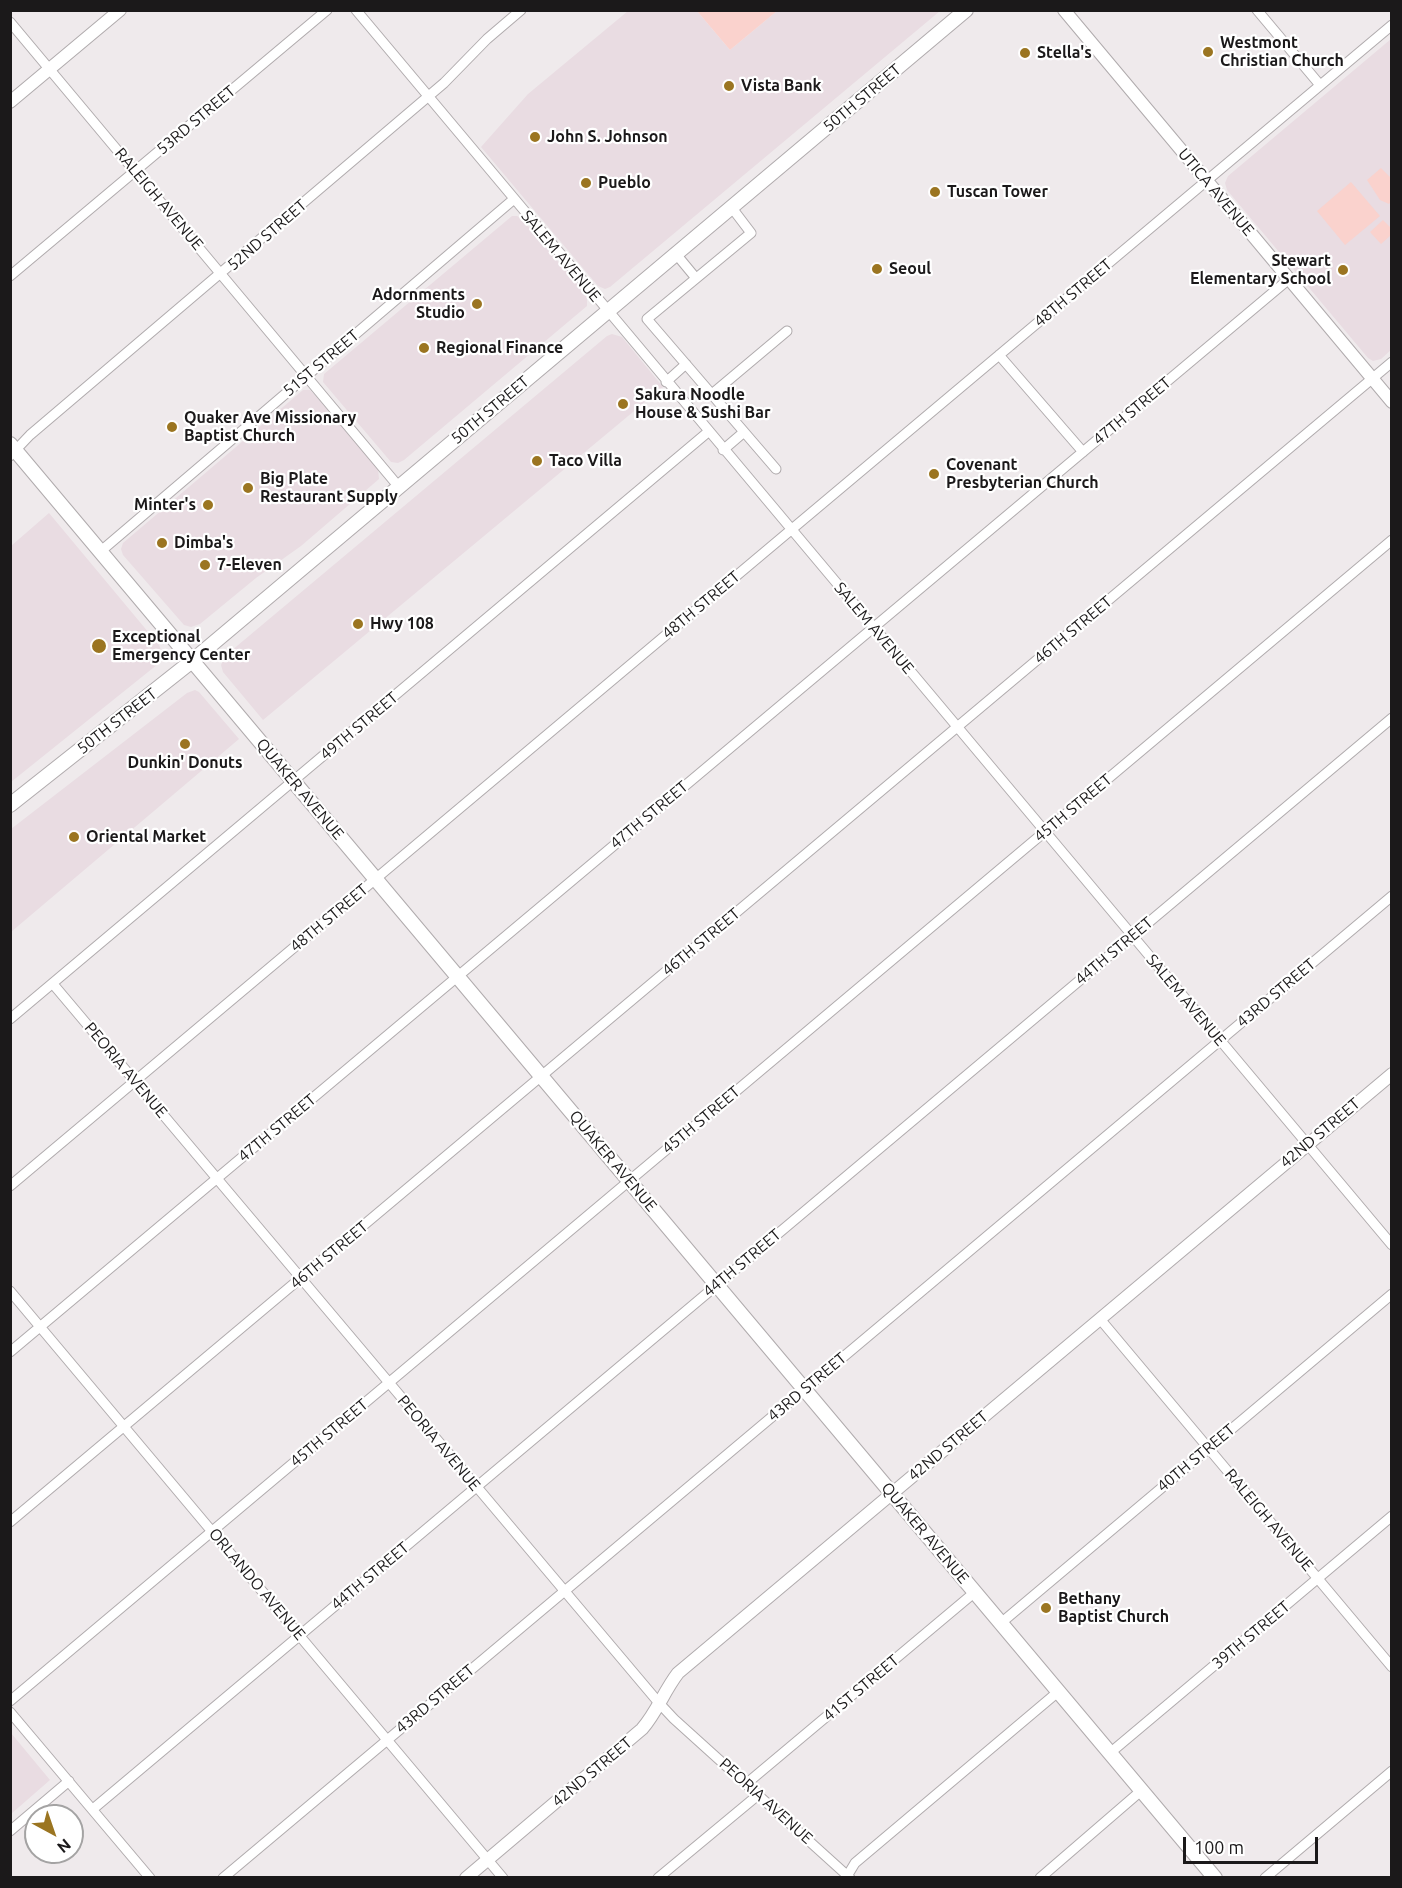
<!DOCTYPE html>
<html>
<head>
<meta charset="utf-8">
<style>
  body { margin:0 }
  #map { position:relative; width:1402px; height:1888px; overflow:hidden; background:#efeaec; font-family:Ubuntu,sans-serif }
  canvas { display:block }
  .frame { position:absolute; inset:0; border:12px solid #1b191a; pointer-events:none }
  .north { position:absolute; left:24px; top:1804px; width:60px; height:60px; box-sizing:border-box; background:#fff; border:2px solid #a4a3a3; border-radius:50%; rotate:140deg; font-size:16px; font-weight:700; line-height:24px; text-align:center; color:#1b191a }
  .north::after { content:''; display:block; margin:auto; width:21px; height:27px; background:#9b7521; clip-path:polygon(50% 0,100% 100%,50% 72%,0 100%) }
  .scale { position:absolute; left:1183px; top:1837px; width:135px; height:27px; box-sizing:border-box; border:3px solid #1b191a; border-top:0; padding-left:8px; font-size:18px; line-height:21px; white-space:nowrap; color:#1b191a; -webkit-text-stroke:4px #fff; paint-order:stroke }
</style>
</head>
<body>
<div id="map">
<canvas width="1402" height="1888"></canvas>
<div class="frame"></div>
<div class="north">N</div>
<div class="scale">100 m</div>
</div>
<script>
const context = document.querySelector('canvas').getContext('2d');
context.lineJoin = 'round';
function paint(path, color) {
  context.fillStyle = color;
  context.fill(path, 'evenodd');
}
function stroke(path, color, width, dash) {
  context.strokeStyle = color;
  context.lineWidth = width;
  context.lineCap = dash ? 'butt' : 'round';
  context.setLineDash(dash || []);
  context.stroke(path);
}
function label(font, color, halo, rows, align = 'center') {
  context.font = font + ' Ubuntu,sans-serif';
  context.lineWidth = 4.5;
  context.setLineDash([]);
  context.textBaseline = 'middle';
  context.strokeStyle = halo;
  context.fillStyle = color;
  for (const [text, x, y, turn = 0] of rows) {
    context.save();
    context.translate(x, y);
    context.rotate((+turn || 0) * Math.PI / 180);
    context.textAlign = isNaN(turn) ? turn : align;
    if (halo) context.strokeText(text, 0, 0);
    context.fillText(text, 0, 0);
    context.restore();
  }
}
const built = new Path2D(`
  M628 11H697L730 50 777 11H940L610 287 605 289 598 286 481 147 528 94Z
  M1391 39V350L1381 359 1373 361 1368 358 1227 190 1225 183 1228 176Z
  M512 216H517L522 219 587 296V306L404 460 398 463 391 462 323 382 324 374Z
  M612 334 622 337 663 387 263 720 223 672 221 665 225 656 607 336Z
  M303 390H310L315 395 378 469 379 479 301 546 256 578 200 624 191 627 184 625 123 555 121 549 123 543Z
  M49 513 159 645 163 655 158 664 11 782V546Z
  M195 690 199 692 239 739 11 932V829L187 693Z
  M11 1733 50 1780 11 1814H10Z`);
const green = new Path2D(`
  M697 11H777L730 50Z
  M1381 168 1391 178V201L1389 204 1380 200 1367 180Z
  M1351 182 1380 216 1345 245 1317 211Z
  M1383 220 1391 228V235L1381 244 1370 232Z`);
const minor = new Path2D(`
  M356 10 1392 1245
  M1257 10 1320 85
  M10 22 399 487
  M732 208 751 233 647 319 776 469
  M676 254 695 277
  M10 276 327 10
  M999 355 1083 452
  M666 382 686 364
  M712 394 787 331
  M723 450 744 432
  M10 456 30 435 444 83 487 39 521 10
  M101 551 514 199
  M53 984 659 1703 674 1719 850 1878
  M10 1019 708 432
  M10 1186 1392 25
  M10 1291 503 1878
  M1100 1319 1392 1667
  M10 1352 1289 279
  M10 1522 1392 362
  M1001 1623 1392 1294
  M10 1701 1392 540
  M10 1712 150 1878
  M1110 1753 1392 1516
  M746 1784 975 1592
  M93 1809 1392 718
  M10 1831 69 1781
  M223 1878 1392 896
  M658 1878 758 1795
  M846 1878 855 1863 1059 1691
  M1040 1878 1142 1790
  M1265 1878 1392 1771`);
const tertiary = new Path2D(`
  M1064 10 1392 402
  M10 102 120 10
  M466 1878 642 1729C657 1712 664 1691 678 1673L1392 1074`);
const secondary = new Path2D(`
  M10 444 1215 1878
  M10 805 192 661 966 10`);
const markers = [
  [1208,52,6,"#9b7521"],
  [1025,53,6,"#9b7521"],
  [729,86,6,"#9b7521"],
  [535,137,6,"#9b7521"],
  [586,183,6,"#9b7521"],
  [935,192,6,"#9b7521"],
  [877,269,6,"#9b7521"],
  [1343,270,6,"#9b7521"],
  [477,304,6,"#9b7521"],
  [424,348,6,"#9b7521"],
  [623,404,6,"#9b7521"],
  [172,427,6,"#9b7521"],
  [537,461,6,"#9b7521"],
  [934,474,6,"#9b7521"],
  [248,488,6,"#9b7521"],
  [208,505,6,"#9b7521"],
  [162,543,6,"#9b7521"],
  [205,565,6,"#9b7521"],
  [358,624,6,"#9b7521"],
  [99,646,8,"#9b7521"],
  [185,744,6,"#9b7521"],
  [74,837,6,"#9b7521"],
  [1046,1608,6,"#9b7521"]
];
const poiNames = [
  ["Westmont",1220,43],
  ["Christian Church",1220,61],
  ["Stella's",1037,53],
  ["Vista Bank",741,86],
  ["John S. Johnson",547,137],
  ["Pueblo",598,183],
  ["Tuscan Tower",947,192],
  ["Stewart",1331,261,"right"],
  ["Elementary School",1331,279,"right"],
  ["Seoul",889,269],
  ["Adornments",465,295,"right"],
  ["Studio",465,313,"right"],
  ["Regional Finance",436,348],
  ["Sakura Noodle",635,395],
  ["House & Sushi Bar",635,413],
  ["Quaker Ave Missionary",184,418],
  ["Baptist Church",184,436],
  ["Taco Villa",549,461],
  ["Covenant",946,465],
  ["Presbyterian Church",946,483],
  ["Big Plate",260,479],
  ["Restaurant Supply",260,497],
  ["Minter's",196,505,"right"],
  ["Dimba's",174,543],
  ["7-Eleven",217,565],
  ["Hwy 108",370,624],
  ["Exceptional",112,637],
  ["Emergency Center",112,655],
  ["Dunkin' Donuts",185,763,"center"],
  ["Oriental Market",86,837],
  ["Bethany",1058,1599],
  ["Baptist Church",1058,1617]
];
const streetNames = [
  ["50TH STREET",862,98,-40],
  ["53RD STREET",196,120,-40],
  ["UTICA AVENUE",1216,192,50],
  ["RALEIGH AVENUE",159,199,50],
  ["52ND STREET",267,235,-41],
  ["SALEM AVENUE",561,256,50],
  ["48TH STREET",1073,293,-40],
  ["51ST STREET",321,363,-40],
  ["50TH STREET",490,410,-40],
  ["47TH STREET",1132,411,-40],
  ["48TH STREET",701,605,-40],
  ["SALEM AVENUE",874,628,50],
  ["46TH STREET",1073,630,-40],
  ["50TH STREET",117,721,-38],
  ["49TH STREET",359,726,-40],
  ["QUAKER AVENUE",300,789,50],
  ["45TH STREET",1073,808,-40],
  ["47TH STREET",649,815,-40],
  ["48TH STREET",329,918,-40],
  ["46TH STREET",701,942,-40],
  ["44TH STREET",1114,951,-40],
  ["43RD STREET",1276,993,-40],
  ["SALEM AVENUE",1186,1000,50],
  ["PEORIA AVENUE",126,1070,50],
  ["45TH STREET",701,1120,-40],
  ["47TH STREET",277,1128,-40],
  ["42ND STREET",1320,1133,-40],
  ["QUAKER AVENUE",613,1161,50],
  ["46TH STREET",329,1255,-40],
  ["44TH STREET",742,1263,-40],
  ["43RD STREET",807,1387,-40],
  ["45TH STREET",329,1433,-40],
  ["PEORIA AVENUE",439,1443,50],
  ["42ND STREET",948,1446,-40],
  ["40TH STREET",1196,1458,-40],
  ["RALEIGH AVENUE",1269,1520,50],
  ["QUAKER AVENUE",925,1533,50],
  ["44TH STREET",370,1576,-40],
  ["ORLANDO AVENUE",257,1584,50],
  ["39TH STREET",1251,1635,-40],
  ["41ST STREET",861,1688,-40],
  ["43RD STREET",435,1699,-40],
  ["42ND STREET",592,1772,-40],
  ["PEORIA AVENUE",766,1801,42]
];
paint(built, '#e9dce2');
paint(green, '#fad2cd');
stroke(minor, '#b0abad', 11);
stroke(tertiary, '#b0abad', 14);
stroke(secondary, '#b0abad', 16);
stroke(minor, '#fff', 9);
stroke(tertiary, '#fff', 12);
stroke(secondary, '#fff', 14);
for (const [x, y, r, color] of markers) {
  const dot = new Path2D();
  dot.arc(x, y, r, 0, 2 * Math.PI);
  context.fillStyle = color;
  context.fill(dot);
  stroke(dot, '#fff', 2);
}
label('bold 16px', '#1b191a', '#fff', poiNames, 'left');
label('16px', '#1b191a', '#fff', streetNames);
</script>
</body>
</html>
